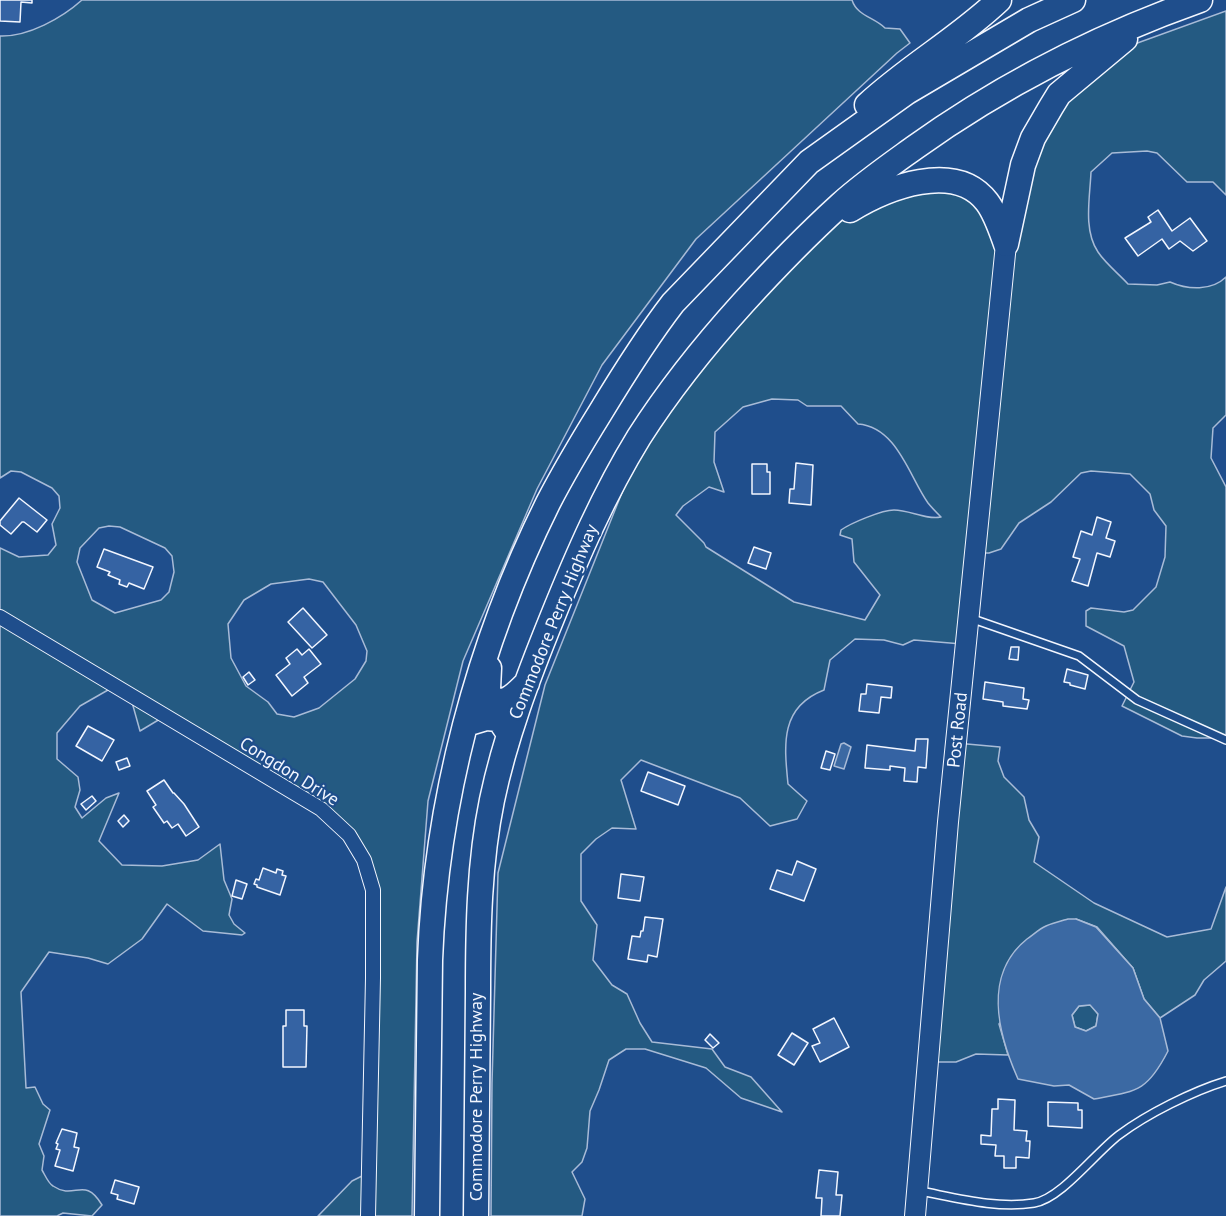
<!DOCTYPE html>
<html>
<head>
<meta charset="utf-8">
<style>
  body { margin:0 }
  canvas { display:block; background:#1f4e8c }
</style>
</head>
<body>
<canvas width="1226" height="1216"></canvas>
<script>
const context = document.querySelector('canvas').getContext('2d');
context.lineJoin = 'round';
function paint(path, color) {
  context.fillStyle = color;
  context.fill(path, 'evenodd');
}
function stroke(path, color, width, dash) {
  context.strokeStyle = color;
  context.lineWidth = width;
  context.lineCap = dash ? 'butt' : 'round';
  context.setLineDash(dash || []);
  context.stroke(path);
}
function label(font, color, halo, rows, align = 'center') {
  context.font = font + ' "PT Sans",sans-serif';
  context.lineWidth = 4.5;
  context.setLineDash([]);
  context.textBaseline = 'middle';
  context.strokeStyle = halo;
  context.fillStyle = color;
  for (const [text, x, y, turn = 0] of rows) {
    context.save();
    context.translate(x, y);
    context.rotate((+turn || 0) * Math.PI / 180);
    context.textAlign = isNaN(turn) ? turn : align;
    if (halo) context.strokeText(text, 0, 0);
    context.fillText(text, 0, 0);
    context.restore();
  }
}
const green = new Path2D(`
  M82 0H852C857 16 874 17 885 28L900 29 910 43 897 53 696 239 602 365 537 489 463 661 428 801 417 942 412 1216H318L352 1181 366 1174 372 885 347 831 165 716 140 731 130 695 115 686 80 706 57 733V759L78 777 80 790 75 807 82 818 106 798 119 793 99 841 122 865 162 866 198 860 220 844 224 880 232 899 229 915 234 924 245 933 242 935 203 931 167 904 142 939 108 964 88 958 49 952 21 992 26 1088 35 1087 43 1104 50 1110 39 1144 44 1156 42 1170C45 1175 48 1183 53 1186 75 1201 84 1175 102 1205L92 1216 63 1213 57 1216H0V548L19 557 48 555 56 545 52 524 60 508 59 496 52 488 21 472 11 471 0 478V36C28 37 62 18 82 0ZM109 526 120 527 165 548 172 556 174 572 169 592 161 600 115 613 92 600 77 562 80 548 99 528ZM309 579 323 582 356 625 367 651 366 661 355 679 319 708 294 717 277 714 268 702 246 686 231 658 228 624 244 600 271 584Z
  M1226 11V195L1213 182H1187L1157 153 1147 151 1112 153 1091 172C1090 197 1083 230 1098 252 1106 264 1119 274 1128 284L1157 285 1170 282C1188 290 1212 291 1226 277V415L1213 428 1211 458 1226 487V738H1197L1182 736 1122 706 1134 682 1124 646 1086 626V611L1091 608 1124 612 1133 610 1156 587 1165 557 1166 526 1154 510 1150 494 1130 474 1091 471 1081 473 1051 502 1019 523 1001 549 989 553H975L962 644 914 640 903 645 884 640 855 639 830 660 824 690C780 707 784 744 788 784L807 801 797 819 770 826 740 798 641 760 621 780 636 829 612 828 596 839 581 854V901L597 925 593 960 612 985 627 994 640 1023 652 1042 712 1049 725 1067 751 1077 782 1112 741 1098 706 1068 645 1049H626L609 1060 599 1090 590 1111 587 1148 582 1162 572 1172 585 1199 582 1216H491L492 1083 498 873 545 685 633 465 687 384 786 271 857 205 959 181 1003 233 1021 162 1096 58ZM772 399 798 400 807 406H841L858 424C897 427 909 476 928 503 932 508 937 513 941 517 925 520 910 510 894 510 882 510 851 523 841 530L840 535 852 539 854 562 880 595 865 620 794 602 706 547 704 543 676 515 683 506 709 487 724 492 714 462 715 432 743 407Z
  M956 743 1000 747 998 761 1004 777 1024 797 1029 820 1039 837 1034 862 1094 903 1167 937 1211 929 1226 887V961L1204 980 1195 995 1160 1018 1144 999 1133 968 1097 927 1076 919 999 1024 1008 1055 976 1054 956 1062H930Z
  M1091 1005 1098 1014 1096 1026 1086 1031 1075 1027 1072 1015 1079 1006Z`);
const water = new Path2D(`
  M844 743 851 747 844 769 834 766 841 744Z
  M1068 919H1076L1096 927 1133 968 1144 999 1160 1018 1168 1051C1147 1092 1137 1091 1094 1099L1069 1085 1054 1086 1018 1079C998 1034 982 975 1027 939 1033 935 1039 929 1046 926 1053 923 1061 921 1068 919ZM1090 1005 1098 1014 1096 1026 1086 1031 1075 1027 1072 1015 1079 1006Z`);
const building = new Path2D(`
  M0 0H32V3L21 2 20 22 0 21Z
  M1158 210 1172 231 1190 218 1207 241 1193 251 1180 241 1169 249 1162 239 1138 256 1125 238 1151 222 1148 217Z
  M796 463 813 465 811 505 789 503 790 489H794Z
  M752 464H767V472H770V494H752Z
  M19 498 47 520 37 532 24 522H22L11 534 0 525V521Z
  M1097 517 1111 522 1106 538 1115 541 1110 557 1097 553 1088 586 1072 581 1080 559 1073 557 1081 531 1092 535Z
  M754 547 771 553 766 569 748 563Z
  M104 549 153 567 144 589 129 583 127 587 119 584 120 580 108 575 110 572 97 567Z
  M303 608 327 635 312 648 288 622Z
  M1011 647H1019L1018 660 1009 659Z
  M297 649 302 655 309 649 321 664 304 677 308 683 292 696 276 675 290 664 286 658Z
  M1067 669 1088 675 1085 689 1070 685V683L1064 682Z
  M249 672 255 680 248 685 243 677Z
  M985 682 1024 688 1023 699 1029 700 1027 709 1003 706V702L983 699Z
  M867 684 892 687 891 698 881 697 879 713 859 711 861 694H866Z
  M88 726 114 740 102 761 76 746Z
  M916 739H928L926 768 918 767 917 782 904 781 905 768 890 766V770L865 768 867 745 915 751Z
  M826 751 835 754 830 770 821 768Z
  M127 758 130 766 119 770 116 762Z
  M648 772 685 786 678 805 641 791Z
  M164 780 173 793H174L184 804 199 827 186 836 178 824 172 828 167 821 164 823 153 807 156 805 147 791Z
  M92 796 96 801 86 810 81 804Z
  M124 815 129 821 123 827 118 821Z
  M797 861 816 869 804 901 770 889 777 870 792 875Z
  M263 868 276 873 277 869 283 871 282 875 286 876 280 895 257 887V885L254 884 256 879 259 880Z
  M621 874 644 877 640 901 618 898Z
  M236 880 247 884 242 899 232 896Z
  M645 917 663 919 657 957 648 955 647 962 628 959 632 936 640 937 641 931H643Z
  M286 1010H304V1026H307L306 1067H283V1026H286Z
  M834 1018 849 1047 820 1062 812 1046 820 1043 813 1029Z
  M792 1033 808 1043 794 1065 778 1055Z
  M710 1034 719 1043 713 1048 705 1040Z
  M998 1099 1015 1100 1014 1130 1027 1131 1026 1141H1030L1029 1158 1016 1157V1168H1004V1156H995L996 1145 981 1144V1135L991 1136 992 1109H998Z
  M1048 1102 1078 1103V1110H1082V1128L1048 1126Z
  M62 1129 77 1133 74 1147 79 1148 73 1171 55 1166 60 1150 56 1149 58 1144 56 1143Z
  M819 1170 838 1172 836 1195H842L840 1216H821L822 1198H816Z
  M115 1180 139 1187 134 1204 117 1199 118 1195 111 1193Z`);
const lane = new Path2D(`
  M970 618 1079 656 1137 700 1226 740
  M920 1191C957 1198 997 1209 1034 1203 1061 1199 1096 1152 1119 1135 1147 1114 1193 1091 1226 1081`);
const street = new Path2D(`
  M0 617 321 809 349 835 364 860 373 890V978L368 1216`);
const secondary = new Path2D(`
  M915 1216 948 822 1006 244`);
const highway = new Path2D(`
  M867 105C909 66 958 39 999 0
  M850 210C886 188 955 160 987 202 996 214 1001 230 1006 244
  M1006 244 1023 165 1033 138 1051 107 1059 94 1125 39
  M489 668 488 689 490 698C506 707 516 693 527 683
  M466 724 486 718 499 719 509 734
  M427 1216 430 960C436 802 478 644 548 503 564 472 582 442 600 413 623 375 646 338 673 303L809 162 907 92 1029 20 1073 0
  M476 1216C477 1141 477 1067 478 992 478 929 479 863 492 800 505 738 528 677 552 618 577 556 604 494 639 437 669 390 705 345 743 303 774 269 806 236 840 205 863 184 889 166 914 148 1002 85 1098 36 1200 0`);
const streetNames = [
  ["Commodore Perry Highway",554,622,-68],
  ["Post Road",958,730,-84],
  ["Congdon Drive",289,772,32],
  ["Commodore Perry Highway",477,1097,-90]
];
paint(green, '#245a82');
stroke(green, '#a8bbd7', 1.5);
paint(water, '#3b69a3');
stroke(water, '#a8bbd7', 1.5);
paint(building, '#3563a3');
stroke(building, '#f2f6ff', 1.5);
stroke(lane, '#f2f6ff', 10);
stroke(street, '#f2f6ff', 16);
stroke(secondary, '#f2f6ff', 22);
stroke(highway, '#f2f6ff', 27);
stroke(lane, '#1f4e8c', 7);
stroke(street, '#1f4e8c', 14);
stroke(secondary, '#1f4e8c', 20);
stroke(highway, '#1f4e8c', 24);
label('18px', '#f2f6ff', '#1f4e8c', streetNames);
</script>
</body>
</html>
